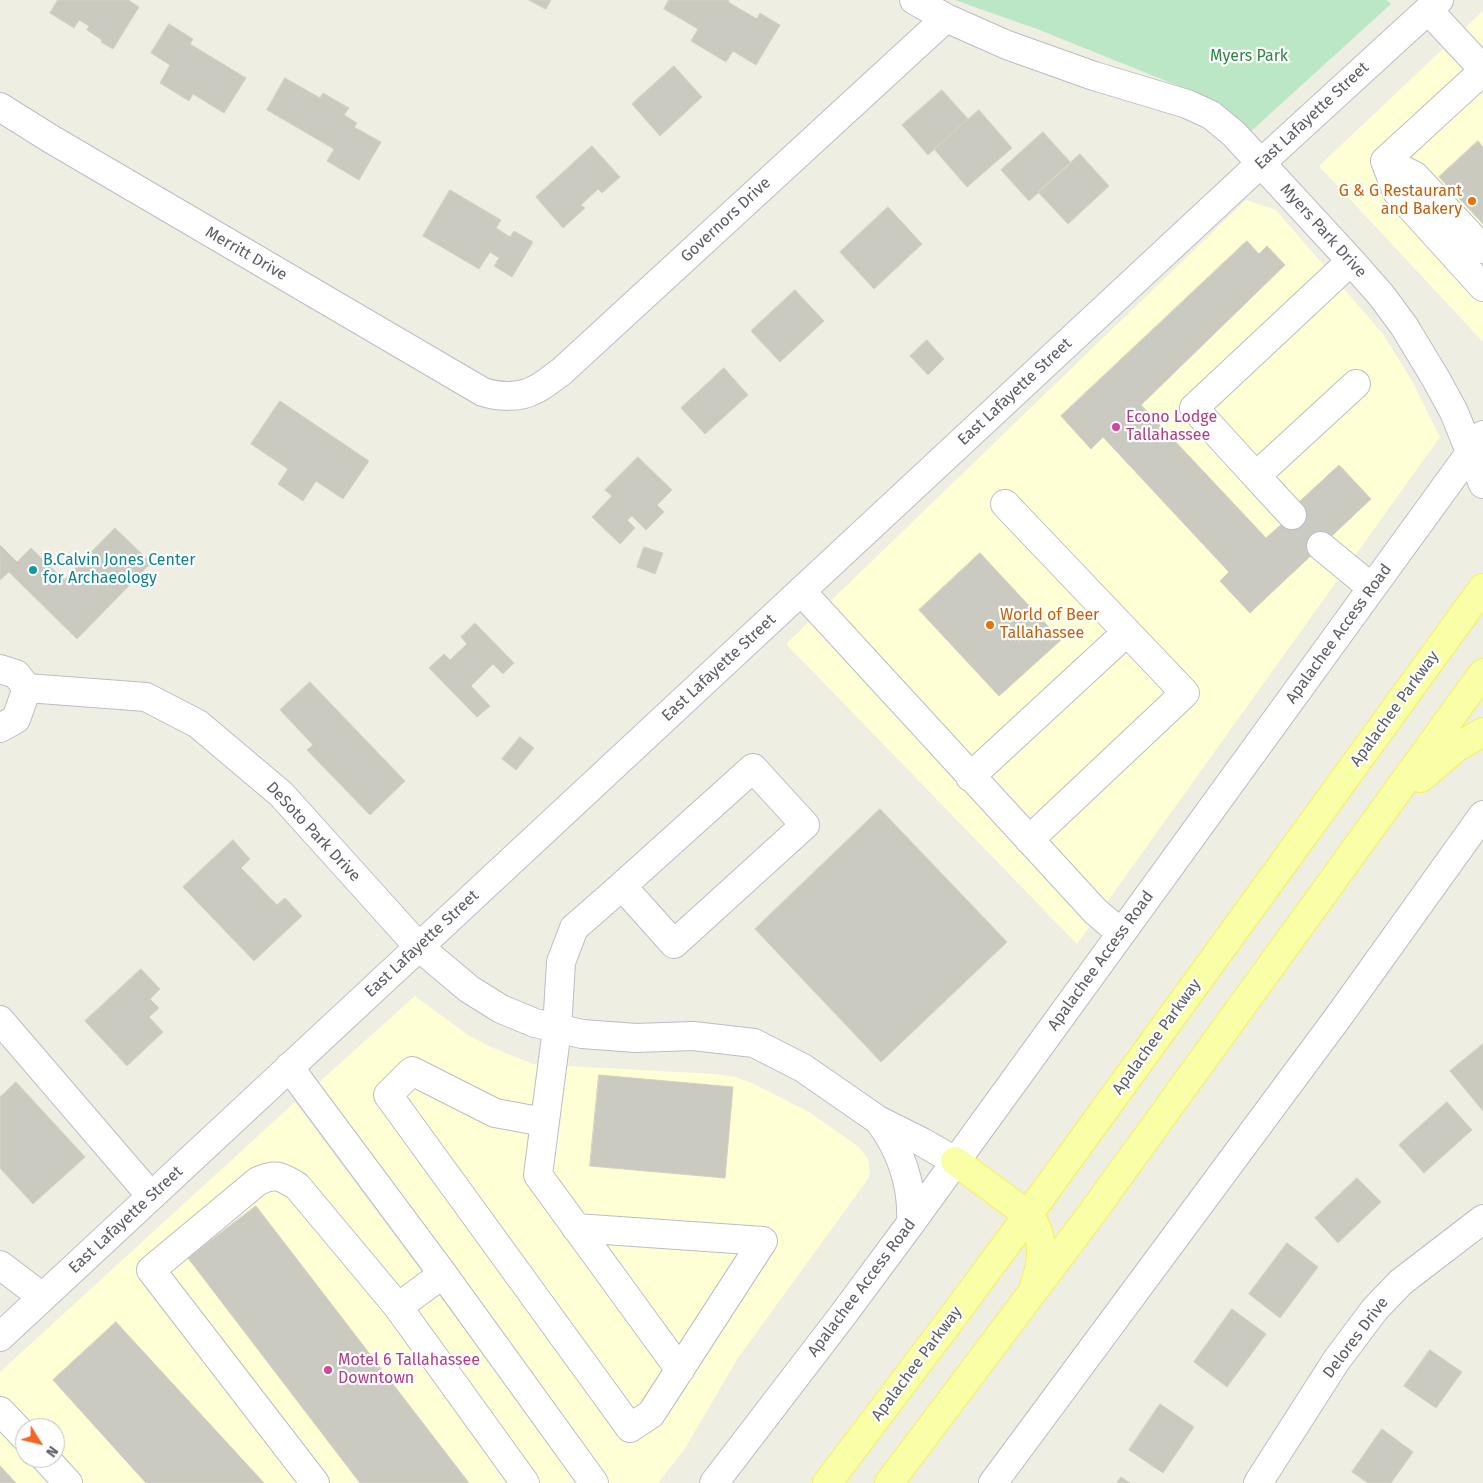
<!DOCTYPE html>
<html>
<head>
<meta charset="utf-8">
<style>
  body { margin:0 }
  #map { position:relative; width:1483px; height:1483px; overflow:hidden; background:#eeeee2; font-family:"Fira Sans",sans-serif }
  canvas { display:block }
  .north { position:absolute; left:15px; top:1418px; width:50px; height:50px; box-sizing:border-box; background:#fff; border:1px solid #bdbec1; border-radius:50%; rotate:126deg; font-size:14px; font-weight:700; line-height:20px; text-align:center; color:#5a5c63 }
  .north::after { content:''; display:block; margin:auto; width:18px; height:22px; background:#f26524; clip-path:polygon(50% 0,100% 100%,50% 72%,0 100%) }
</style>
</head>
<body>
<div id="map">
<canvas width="1483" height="1483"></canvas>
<div class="north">N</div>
</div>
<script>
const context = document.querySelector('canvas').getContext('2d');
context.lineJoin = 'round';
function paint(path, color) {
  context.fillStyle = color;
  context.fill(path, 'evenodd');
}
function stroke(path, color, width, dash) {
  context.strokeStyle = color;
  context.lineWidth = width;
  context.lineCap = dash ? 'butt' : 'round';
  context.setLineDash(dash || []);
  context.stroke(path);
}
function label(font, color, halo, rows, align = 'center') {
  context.font = font + ' "Fira Sans",sans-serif';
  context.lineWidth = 4.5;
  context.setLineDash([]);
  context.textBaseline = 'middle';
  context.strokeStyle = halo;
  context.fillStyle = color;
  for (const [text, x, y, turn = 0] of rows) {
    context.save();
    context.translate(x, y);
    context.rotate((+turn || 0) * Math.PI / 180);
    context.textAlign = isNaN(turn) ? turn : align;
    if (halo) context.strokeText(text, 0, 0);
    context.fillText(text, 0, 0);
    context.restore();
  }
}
const commercial = new Path2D(`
  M1483 11V342L1319 166Z
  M1246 200 1276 210 1383 334 1412 381 1440 437 1077 944 786 644Z
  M415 996 468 1035 491 1047 533 1064 715 1074 736 1077 754 1084 809 1112 859 1147 868 1159 870 1172 868 1179 738 1358 684 1450 658 1483H608L317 1084Z
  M295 1102 579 1483H0V1372ZM25 1428H55V1458H25Z`);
const green = new Path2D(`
  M955 0H1387L1391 4 1249 133 1211 99 1037 29Z`);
const building = new Path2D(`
  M58 0H128L139 7 113 49 101 42 102 40 87 30 89 26 79 20 74 28 50 13Z
  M529 0H551L546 9Z
  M669 0H729L728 2 757 19 760 13 780 25 756 65 733 51 726 62 691 41 698 29 664 9Z
  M169 24 193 39 190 44 246 78 224 113 193 94 189 101 160 83 170 65 151 53Z
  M674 66 702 97 660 136 632 104Z
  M285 78 320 98 323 93 349 108 344 115 357 123 354 127 381 142 359 180 327 161 334 149 267 110Z
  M942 90 968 119 928 155 902 125Z
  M979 110 1012 148 967 187 934 149Z
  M1043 132 1071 163 1029 201 1001 170Z
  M1478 141 1483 147V224L1439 177Z
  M592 146 620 177 602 193 598 189 581 205 585 208 563 228 536 197Z
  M1080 154 1109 186 1068 224 1038 192Z
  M450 190 501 220 496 228 510 237 514 231 533 242 512 277 494 266 499 258 490 252 479 269 423 236Z
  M888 207 922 244 874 289 840 252Z
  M1247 241 1259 254 1267 246 1285 265 1141 405 1266 538 1302 506 1299 502 1339 465 1371 499 1250 613 1220 581 1229 572 1103 437 1091 449 1061 416Z
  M795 290 824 321 780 362 751 331Z
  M927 340 944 359 928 375 910 356Z
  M724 368 748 395 705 434 681 408Z
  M280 401 369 461 343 499 316 481 303 501 278 484 288 469 251 444Z
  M638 457 672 490 657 505 664 512 646 530 632 516 627 520 635 528 620 544 592 517 612 496 605 490Z
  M115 528 151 563 77 639 9 572 0 580V545L17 562 31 548 64 580Z
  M644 547 663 553 655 574 637 567Z
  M980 553 1061 640 999 696 919 610Z
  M475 623 514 663 503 674 493 664 471 686 490 706 477 717 429 668 444 654 450 660 467 644 461 637Z
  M310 682 405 781 370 815 307 750 313 745 280 710Z
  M520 737 534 748 516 770 502 759Z
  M880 809 1007 942 881 1062 755 929Z
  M233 840 250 859 241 868 277 905 285 898 302 916 254 961 183 887Z
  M141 969 160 989 150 999 159 1008 149 1017 163 1032 127 1066 85 1021Z
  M1483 1044V1111L1450 1071Z
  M599 1075 733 1087 725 1178 590 1166Z
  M16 1082 85 1157 33 1204 0 1168V1096H1Z
  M1447 1102 1472 1130 1424 1173 1399 1145Z
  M1357 1178 1381 1202 1338 1243 1315 1218Z
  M256 1206 469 1483H360L188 1258Z
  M1287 1243 1318 1267 1280 1318 1249 1294Z
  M1232 1309 1266 1334 1227 1387 1194 1362Z
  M116 1322 264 1483H146L53 1380Z
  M1430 1350 1462 1372 1436 1408 1404 1386Z
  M1160 1404 1194 1427 1163 1473 1129 1450Z
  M1382 1429 1413 1452 1391 1483H1368L1352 1472Z
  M0 1466 16 1483H0Z
  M1121 1477 1130 1483H1117Z`);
const minorTunnel = new Path2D(`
  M1292 515 1321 546`);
const minor = new Path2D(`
  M914 0 946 18 1007 45 1094 76 1187 104 1211 115 1234 134 1351 261 1381 295 1404 326 1436 379 1454 412 1483 484
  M1428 10 1483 69
  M0 107 51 139 483 392C498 397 520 398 534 390 544 386 552 378 561 372L946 18
  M1385 161 1397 192 1483 287
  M1385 161 1415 176 1483 249
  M1385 161 1483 71
  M1351 261 1194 408 1256 476 1356 384
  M1256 476 1292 515
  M1005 504 1185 693 1029 840
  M1321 546 1372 588
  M801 591 1096 912 1121 933
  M0 669 16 674 27 688 16 719 0 728
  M27 688 146 697 198 724 281 794 419 947 469 989 501 1009 535 1023 582 1034 636 1038 693 1036 754 1043 803 1068 878 1120 922 1142 955 1161
  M970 777 1127 632
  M622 886 753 768 805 825 674 944 622 886 574 928 561 962 557 1029 538 1175 680 1370
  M0 1020 151 1196
  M289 1067 443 1274 594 1483
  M878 1120C901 1149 913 1186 911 1223
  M544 1122 495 1113 412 1071 388 1095 630 1428 651 1414 763 1241 576 1228
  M0 1265 42 1297
  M398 1307 443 1274
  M0 1337 1261 163 1439 0
  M0 1411 25 1437
  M45 1458 68 1483
  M315 1483 151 1270 258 1181C276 1173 280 1176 297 1186L398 1307 525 1483
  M714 1483 842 1316 911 1223 1483 435
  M993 1483 1339 1016 1483 815
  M1258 1483 1336 1361 1375 1309 1401 1282 1483 1219`);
const major = new Path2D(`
  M1421 778 1457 747 1483 732
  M955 1161 1028 1215C1046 1235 1043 1263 1034 1286
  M827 1483 949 1322 1028 1215 1483 588
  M889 1483 1092 1213 1483 673`);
const markers = [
  [1472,201,5,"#e8710a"],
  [1116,427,5,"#d1479c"],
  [33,570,5,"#0f9aa8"],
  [990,625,5,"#e8710a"],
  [328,1370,5,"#d1479c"]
];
const parkNames = [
  ["Myers Park",1249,57]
];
const streetNames = [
  ["East Lafayette Street",1312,116,-43],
  ["Governors Drive",726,220,-43],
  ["Myers Park Drive",1323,231,48],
  ["Merritt Drive",246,254,30],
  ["East Lafayette Street",1015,392,-43],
  ["Apalachee Access Road",1339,634,-54],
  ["East Lafayette Street",719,668,-43],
  ["Apalachee Parkway",1395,709,-54],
  ["DeSoto Park Drive",313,832,47],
  ["East Lafayette Street",422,944,-43],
  ["Apalachee Access Road",1101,961,-54],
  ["Apalachee Parkway",1157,1037,-54],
  ["East Lafayette Street",126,1220,-43],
  ["Apalachee Access Road",862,1288,-53],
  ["Delores Drive",1356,1338,-53],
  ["Apalachee Parkway",917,1364,-53]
];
const foodNames = [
  ["G & G Restaurant",1462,192],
  ["and Bakery",1462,210],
  ["World of Beer",1000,616,"left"],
  ["Tallahassee",1000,634,"left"]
];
const hotelNames = [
  ["Econo Lodge",1126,418],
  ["Tallahassee",1126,436],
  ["Motel 6 Tallahassee",338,1361],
  ["Downtown",338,1379]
];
const cultureNames = [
  ["B.Calvin Jones Center",43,561],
  ["for Archaeology",43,579]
];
paint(commercial, '#ffffd6');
paint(green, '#bce7c7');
paint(building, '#cbcac1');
stroke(building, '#d3d1c0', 1);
stroke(minorTunnel, '#c9cac2', 28, [28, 14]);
stroke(minor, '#bcbdc4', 30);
stroke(major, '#f8f150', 30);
stroke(minor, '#fff', 28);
stroke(major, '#f8ffa6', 28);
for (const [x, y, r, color] of markers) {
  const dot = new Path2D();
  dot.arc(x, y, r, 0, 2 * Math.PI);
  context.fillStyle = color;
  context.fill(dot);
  stroke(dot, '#fff', 2);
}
label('16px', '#2f8548', '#fff', parkNames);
label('16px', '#5a5c63', '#fff', streetNames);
label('16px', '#c56008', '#fff', foodNames, 'right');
label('16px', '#b23c85', '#fff', hotelNames, 'left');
label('16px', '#0d838f', '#fff', cultureNames, 'left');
</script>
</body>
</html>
